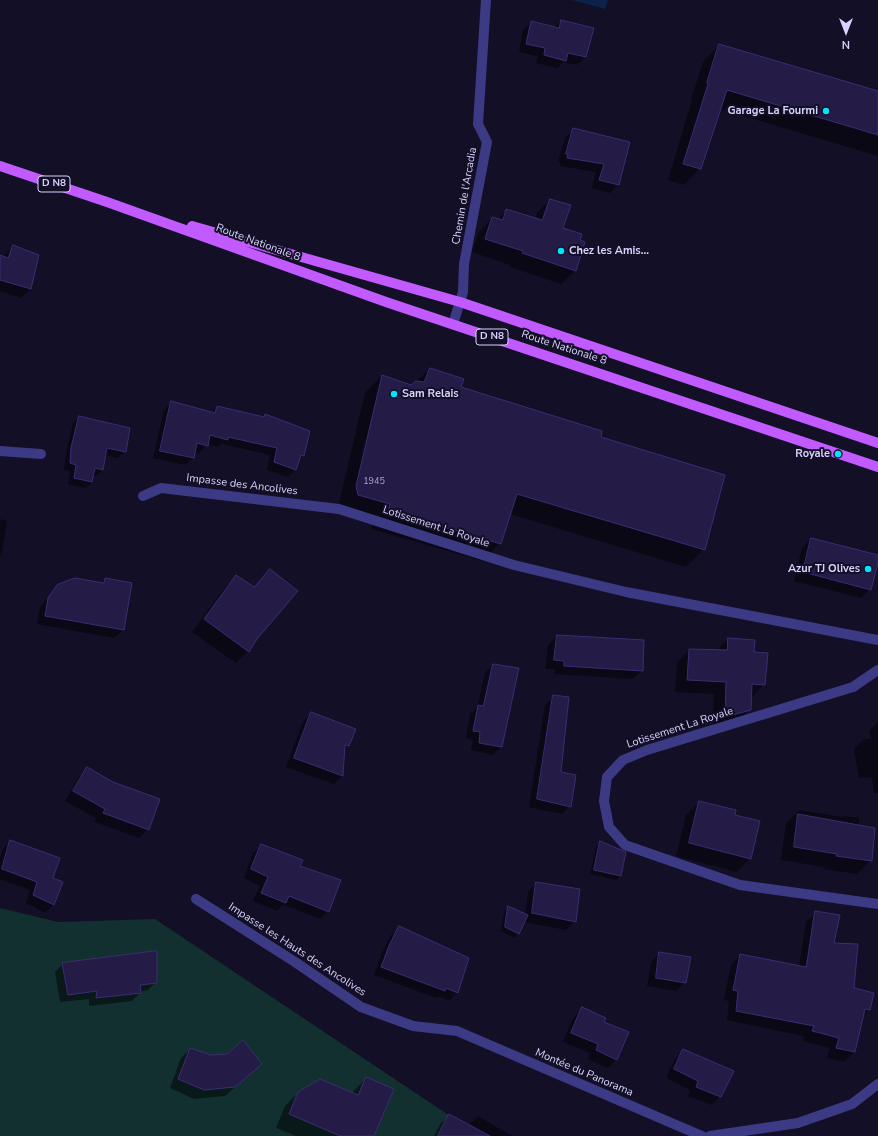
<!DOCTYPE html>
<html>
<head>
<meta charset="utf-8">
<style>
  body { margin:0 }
  #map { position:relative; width:878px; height:1136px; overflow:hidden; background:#130f26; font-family:"Nunito Sans",sans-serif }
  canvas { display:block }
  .north { position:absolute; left:826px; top:12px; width:40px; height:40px; -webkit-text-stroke:3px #130f26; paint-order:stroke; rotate:180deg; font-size:11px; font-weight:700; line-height:16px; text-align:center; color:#d9d4ff }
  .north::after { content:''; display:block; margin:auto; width:14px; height:18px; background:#d9d4ff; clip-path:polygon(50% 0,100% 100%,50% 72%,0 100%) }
</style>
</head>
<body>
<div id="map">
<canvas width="878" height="1136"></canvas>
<div class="north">N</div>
</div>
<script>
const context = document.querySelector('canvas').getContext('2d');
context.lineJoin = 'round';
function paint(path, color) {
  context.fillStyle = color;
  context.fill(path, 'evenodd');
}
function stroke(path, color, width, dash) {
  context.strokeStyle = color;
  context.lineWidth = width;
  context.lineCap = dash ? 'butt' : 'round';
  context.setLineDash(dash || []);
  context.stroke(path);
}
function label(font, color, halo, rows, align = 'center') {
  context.font = font + ' "Nunito Sans",sans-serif';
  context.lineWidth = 4;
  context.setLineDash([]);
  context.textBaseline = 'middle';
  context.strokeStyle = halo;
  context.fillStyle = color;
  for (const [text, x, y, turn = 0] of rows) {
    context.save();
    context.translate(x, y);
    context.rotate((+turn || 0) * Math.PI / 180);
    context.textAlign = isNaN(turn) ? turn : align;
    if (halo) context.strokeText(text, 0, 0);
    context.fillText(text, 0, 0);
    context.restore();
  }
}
const green = new Path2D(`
  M0 908 58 922 155 919 480 1136H0Z`);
const water = new Path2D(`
  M572 0H608L605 9Z`);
const shadow = new Path2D(`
  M561 21 593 29 585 57 577 65 563 62 557 68 536 63 538 56 519 52 523 30 531 22 554 28Z
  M719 45 878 92V156L720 109 700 168 684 185 668 180 692 100H691L703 62Z
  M573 130 629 142 618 185 610 193 592 188 596 172 560 166V162H558L565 138Z
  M550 200 562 229 579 241 584 242 575 271 561 284 510 267V265L472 252 479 232 492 218 497 220 507 210 535 219 537 213Z
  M13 246 30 289 21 298 0 291V256L3 257Z
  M430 369 460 387 599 438 704 549 686 567 510 514 500 543 483 561 371 529 373 521 341 512 339 503 365 393 382 376 411 386Z
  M172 402 211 413 217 407 263 417 265 416 303 455 298 460 296 469 288 477 267 470 270 455 222 444 219 447 207 444 199 453 194 452 193 458 185 465 153 458 164 410Z
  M80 417 125 451 118 458 105 455 102 470 96 476 92 475V482L85 488 68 484 70 471 64 470 66 455 73 423Z
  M0 519 7 521 2 553 0 556Z
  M811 539 878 556 870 589 861 598 794 581 802 548Z
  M236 576 248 651 236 663 192 632 224 589Z
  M106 579 123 630 114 638 37 624 40 607 61 584H101Z
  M557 636 642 670 633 679 555 674V669H545L548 645Z
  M728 639 753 653 764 684 752 697H750V709L737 722 713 728 714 694 675 692 677 662 689 650 717 651Z
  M493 665 501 747 493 755 471 750 473 740 466 738 470 714 477 708 485 673Z
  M554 696 560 773 570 806 562 814 529 807 545 705Z
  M311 713 348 745 344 750 342 776 334 784 286 767 303 722Z
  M878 722V793H874L872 777 859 778 854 749 863 740 871 738 869 731Z
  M88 768 148 829 139 838 95 822 96 818 65 801 79 777Z
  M699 802 750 858 737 872 676 856 686 815Z
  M800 810 842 817 843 816 859 818V826L871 860 857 874 824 869V867L781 860 786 823Z
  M11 841 52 879 62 882 53 905 45 913 26 903 30 890 0 879V858L3 849Z
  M600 842 620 876 616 880 590 874 596 847Z
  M261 845 299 866 328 911 320 919 283 904 277 911 253 901 260 886 244 878 253 853Z
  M537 883 575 921 566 930 524 922 518 934 514 938 501 931 504 912 508 907 525 915 528 892Z
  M816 913 833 944 853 989 869 1009 863 1015 854 1052 844 1062 827 1058 830 1048 803 1041 804 1036 727 1020 729 1001 724 1000 731 965 740 955 799 967 806 922Z
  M399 928 468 959 457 993 449 1001 439 996 436 998 374 975 381 955 391 935Z
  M660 953 685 982 676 991 647 986 651 962Z
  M63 964 156 982 148 990 140 992V993L132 1001 89 1006V999L60 1002 55 972Z
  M582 1009 602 1022 617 1059 608 1068 588 1059 589 1053 563 1042 573 1018Z
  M190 1049 211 1056 261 1064 225 1096 194 1099 170 1088 181 1058Z
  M684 1050 720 1096 712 1105 688 1096 690 1090 666 1078 675 1059Z
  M366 1078 373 1136H296L276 1128 285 1106 298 1093H352Z
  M449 1116 468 1126 478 1116 512 1136H434L440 1124Z`);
const building = new Path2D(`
  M561 20 594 28 586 57 568 53 566 61 544 55 545 48 526 44 531 21 559 28Z
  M719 44 878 91V135L727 90 701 169 683 164 708 84 707 83Z
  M573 128 630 142 619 185 599 180 604 164 567 158 568 154H566Z
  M550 199 571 205 563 228 582 234 580 240 585 242 576 271 522 253 523 251 485 239 492 217 503 220 506 209 542 220Z
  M13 245 39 255 31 289 0 280V255L8 258Z
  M430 368 464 379 461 387 602 431 601 437 725 475 705 550 517 494 501 544 388 511 390 504 358 495 356 486 382 375 411 385 416 381 424 382Z
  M171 401 215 413 217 406 264 417 265 414 310 431 304 456 301 455 296 470 274 462 277 448 228 437V440L210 435 208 446 197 443 194 458 160 451Z
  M79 416 130 428 126 452 107 448 103 470 95 468 92 482 74 478 76 465 70 463 71 448Z
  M811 538 878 555V563L871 590 803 572Z
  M270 569 298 591 257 639 249 652 204 619 236 575 254 587Z
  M75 578 104 583 105 578 132 583 124 630 45 616 48 598 57 585Z
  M557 635 644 640 643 671 564 666V661L554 660Z
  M728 638 755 640 754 652 768 653 765 685 752 684 751 710 725 717 726 682 687 680 689 649 727 650Z
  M493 664 519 668 502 747 479 743 480 732 473 731 478 705 483 706Z
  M553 695 569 697 561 772 576 775 571 807 537 799Z
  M311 712 356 729 349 746 345 745 343 776 294 758Z
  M87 767 113 782 160 799 149 830 103 813 105 809 73 791Z
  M699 801 736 810 735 815 760 821 751 859 689 843Z
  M798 814 875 828 872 861 836 856 837 854 794 847Z
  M10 840 60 858 53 878 63 882 54 905 33 895 37 882 2 869Z
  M600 841 626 852 621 876 594 870Z
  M261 844 303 860 300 866 341 880 329 912 289 896 286 903 261 893 268 877 251 869Z
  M536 882 580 889 576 922 532 913Z
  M508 906 528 915 519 934 505 927Z
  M815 911 840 915 834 943 858 944 854 988 874 993 870 1010 865 1009 855 1052 836 1048 839 1038 812 1031 814 1026 736 1011 738 991 733 990 740 954 806 967Z
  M399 926 469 958 458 993 446 988 445 991 381 967 389 946Z
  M157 951V983L140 985 141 993 96 998 97 991 68 995 62 963Z
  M659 952 691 957 686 983 656 978Z
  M582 1007 606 1018 604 1022 629 1032 617 1060 596 1050 598 1044 571 1033Z
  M243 1040 262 1064 235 1087 204 1090 178 1079 190 1048 211 1055 227 1054Z
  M683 1049 734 1071 721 1097 696 1087 698 1081 674 1069Z
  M366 1077 394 1089 374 1136H340L289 1114 298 1092 320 1079 358 1095Z
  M449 1114 490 1136H438Z`);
const street = new Path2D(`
  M453 324 463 292 464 264 487 142 478 124 486 0
  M0 451 41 454
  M143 496 161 488 339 509 514 565 626 592 878 640
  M878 670 853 687 647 750 623 760 607 777 604 801 609 827 625 845 740 885 878 904
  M196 899 295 962 361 1007 413 1026 457 1031 702 1136
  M710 1136 798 1123 852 1104 878 1084`);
const primary = new Path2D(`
  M0 166 107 202 386 302 878 467
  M192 226 460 302 878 443`);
const markers = [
  [826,111,4,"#00e5ff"],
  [561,251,4,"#00e5ff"],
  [394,394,4,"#00e5ff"],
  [838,454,4,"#00e5ff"],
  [868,569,4,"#00e5ff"]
];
const numberNames = [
  ["1945",374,482]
];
const shields = [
  [54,184,32],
  [492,337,32]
];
const shieldNames = [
  ["D N8",54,184],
  ["D N8",492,337]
];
const poiNames = [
  ["Garage La Fourmi",818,111],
  ["Chez les Amis...",569,251,"left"],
  ["Sam Relais",402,394,"left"],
  ["Royale",830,454],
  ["Azur TJ Olives",860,569]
];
const streetNames = [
  ["Chemin de l'Arcadia",465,196,-80],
  ["Route Nationale 8",258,243,20],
  ["Route Nationale 8",564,348,18],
  ["Impasse des Ancolives",242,485,7],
  ["Lotissement La Royale",436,527,18],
  ["Lotissement La Royale",680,728,-18],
  ["Impasse les Hauts des Ancolives",297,950,33],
  ["Montée du Panorama",584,1073,23]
];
paint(green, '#12302f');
paint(water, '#0c2248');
paint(shadow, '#0007');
paint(building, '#241b47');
stroke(building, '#3b2d73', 1);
stroke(street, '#3d3a85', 10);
stroke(primary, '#c25bff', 10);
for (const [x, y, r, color] of markers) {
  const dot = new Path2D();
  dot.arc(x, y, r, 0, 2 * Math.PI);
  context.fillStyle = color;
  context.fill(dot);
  stroke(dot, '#130f26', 1.5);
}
label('9px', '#aca6d1', null, numberNames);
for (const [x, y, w] of shields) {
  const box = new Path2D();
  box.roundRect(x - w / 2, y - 8, w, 16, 3);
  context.fillStyle = '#130f26';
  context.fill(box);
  stroke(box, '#d9d4ff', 1);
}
label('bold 10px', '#d9d4ff', null, shieldNames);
label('bold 11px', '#d9d4ff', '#130f26', poiNames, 'right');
label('11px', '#d9d4ff', '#130f26', streetNames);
</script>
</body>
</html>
